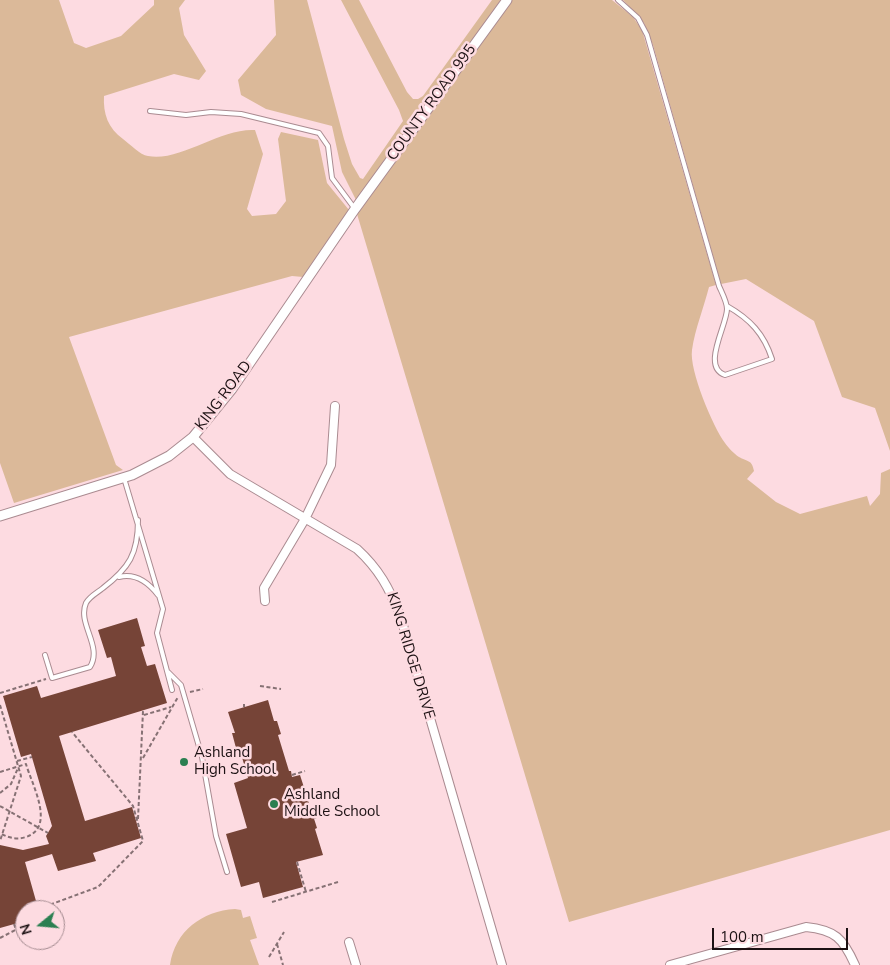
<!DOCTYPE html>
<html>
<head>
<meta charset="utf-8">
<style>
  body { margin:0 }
  #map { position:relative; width:890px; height:965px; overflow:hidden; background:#fddbe1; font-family:"Nunito Sans",sans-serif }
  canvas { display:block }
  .north { position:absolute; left:15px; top:900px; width:50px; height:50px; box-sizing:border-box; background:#fddbe1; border:1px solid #a38a8f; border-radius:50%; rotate:253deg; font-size:14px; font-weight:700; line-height:20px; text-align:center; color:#1c1113 }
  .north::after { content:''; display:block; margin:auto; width:18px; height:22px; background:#2b7f51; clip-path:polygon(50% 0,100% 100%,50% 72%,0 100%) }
  .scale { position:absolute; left:712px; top:928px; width:136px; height:22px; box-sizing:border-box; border:2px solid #1c1113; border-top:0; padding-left:6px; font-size:15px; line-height:18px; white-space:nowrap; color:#1c1113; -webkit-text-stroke:4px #fddbe1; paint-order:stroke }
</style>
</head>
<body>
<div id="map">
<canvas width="890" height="965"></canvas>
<div class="north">N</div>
<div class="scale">100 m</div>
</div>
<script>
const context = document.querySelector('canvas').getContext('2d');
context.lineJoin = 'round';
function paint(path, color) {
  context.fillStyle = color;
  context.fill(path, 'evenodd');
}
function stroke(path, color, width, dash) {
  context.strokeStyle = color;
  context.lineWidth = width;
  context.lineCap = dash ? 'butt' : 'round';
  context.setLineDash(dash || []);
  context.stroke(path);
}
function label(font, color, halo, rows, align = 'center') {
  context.font = font + ' "Nunito Sans",sans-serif';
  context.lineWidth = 5;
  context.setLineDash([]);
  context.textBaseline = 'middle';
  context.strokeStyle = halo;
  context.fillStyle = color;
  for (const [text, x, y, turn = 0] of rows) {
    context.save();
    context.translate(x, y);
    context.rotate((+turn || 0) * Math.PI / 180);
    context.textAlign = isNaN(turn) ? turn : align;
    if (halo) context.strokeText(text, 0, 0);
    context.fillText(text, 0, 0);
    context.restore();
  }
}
const green = new Path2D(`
  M0 0H59L74 43 86 48 121 36 154 5V0H185L179 8 184 35 206 71 199 80 174 74 104 96C103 114 108 128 123 139 130 144 140 155 148 156 181 162 219 128 255 130L263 154 247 209 252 216 276 214 286 201 278 139 281 132 318 140 327 183 349 210 303 277 292 276 69 337 116 465 123 470 14 503 0 463Z
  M274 0H307L344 139 352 164 360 178 363 179 403 121 399 110 341 0H359L407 92 413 99H418L423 96 492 0H501L356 200 342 172 332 126 266 109 241 95 238 80 276 35Z
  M512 0H612L633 17 642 30 716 285 709 287C704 307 695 329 692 350 689 370 713 427 725 443 728 447 734 454 739 457 747 462 752 459 754 471L747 479 776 502 800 514 867 496 870 506 880 494 881 473 890 469V830L569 922 357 214Z
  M623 0H890V451L875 408 842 397 814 321 746 279 721 284 653 45 644 23Z
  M235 909 241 910 243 918 250 916 257 938 250 940 259 965H170C175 931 202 911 235 909Z`);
const building = new Path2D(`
  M137 618 145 646 141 647 147 666 155 664 167 703 59 736 85 821 132 807 141 838 93 853 96 861 58 871 52 854 25 862 36 901 26 904 28 910H25V921L0 928V845L23 850 49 844 46 836 52 826 31 754 21 757 3 696 37 686 41 698 116 676 111 657 107 658 98 630Z
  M268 700 274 721H277L281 734 278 735 289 771H291L292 777 300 775 317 828 315 829 323 855 296 862 303 887 263 898 259 882 241 887 226 834 247 828 234 783 248 778 239 747 236 748 232 733H235L228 712Z`);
const path = new Path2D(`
  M260 686 281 689
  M190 692 203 689
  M0 693 46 679
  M244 704V707
  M0 705 21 776 0 841
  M144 715 171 707
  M143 758 178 697
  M17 761 32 757
  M0 772 26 764C32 785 56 827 26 837 17 840 8 838 0 833
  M292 775 305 771
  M0 793 11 784 18 768
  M0 806 48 833
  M314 818 319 816
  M138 819 143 711
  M297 862 306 892
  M272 902 338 882
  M46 910 52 904 98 887 143 841 133 806 72 732
  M14 924 16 930
  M0 938 25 925
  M277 944 283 965
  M269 957 284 932`);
const service = new Path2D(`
  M618 0 638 18 647 35 719 286C722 293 727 302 727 309 727 325 701 367 725 375L772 359C764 334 750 319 727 306
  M150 111 186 115 211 112 241 114 319 133 328 146 332 178 355 209
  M124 478 163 609 157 633 172 690
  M119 577C135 573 148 582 158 595
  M45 655 52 678 90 667C103 646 77 624 86 603 90 596 97 593 103 588 129 568 138 554 138 520
  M168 672 181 685 202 757 216 836 227 872`);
const minor = new Path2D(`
  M193 437 230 474 357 549C379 569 389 588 400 615L502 965
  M265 601 264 588 305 519 331 465 335 406
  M349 942 356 965
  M670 965 806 927C835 930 843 938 855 965`);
const tertiary = new Path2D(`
  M0 516 132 475 169 456 193 437 232 389 355 209 507 0`);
const markers = [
  [184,762,5,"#2b7f51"],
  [274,804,5,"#2b7f51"]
];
const streetNames = [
  ["COUNTY ROAD 995",432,103,-54],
  ["KING ROAD",224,396,-53],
  ["KING RIDGE DRIVE",410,656,73]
];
const poiNames = [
  ["Ashland",194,753],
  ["High School",194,770],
  ["Ashland",284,795],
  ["Middle School",284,812]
];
paint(green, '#dbb999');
paint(building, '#764437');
stroke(service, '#aa8b91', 6);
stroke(minor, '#aa8b91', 10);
stroke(tertiary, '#aa8b91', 11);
stroke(path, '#867174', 2, [4, 2.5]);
stroke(service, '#fff', 4);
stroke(minor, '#fff', 8);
stroke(tertiary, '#fff', 9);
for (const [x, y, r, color] of markers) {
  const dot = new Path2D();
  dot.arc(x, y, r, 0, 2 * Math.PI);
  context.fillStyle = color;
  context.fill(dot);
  stroke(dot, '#fddbe1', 2);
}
label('15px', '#1c1113', '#fddbe1', streetNames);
label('15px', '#1c1113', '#fddbe1', poiNames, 'left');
</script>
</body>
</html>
